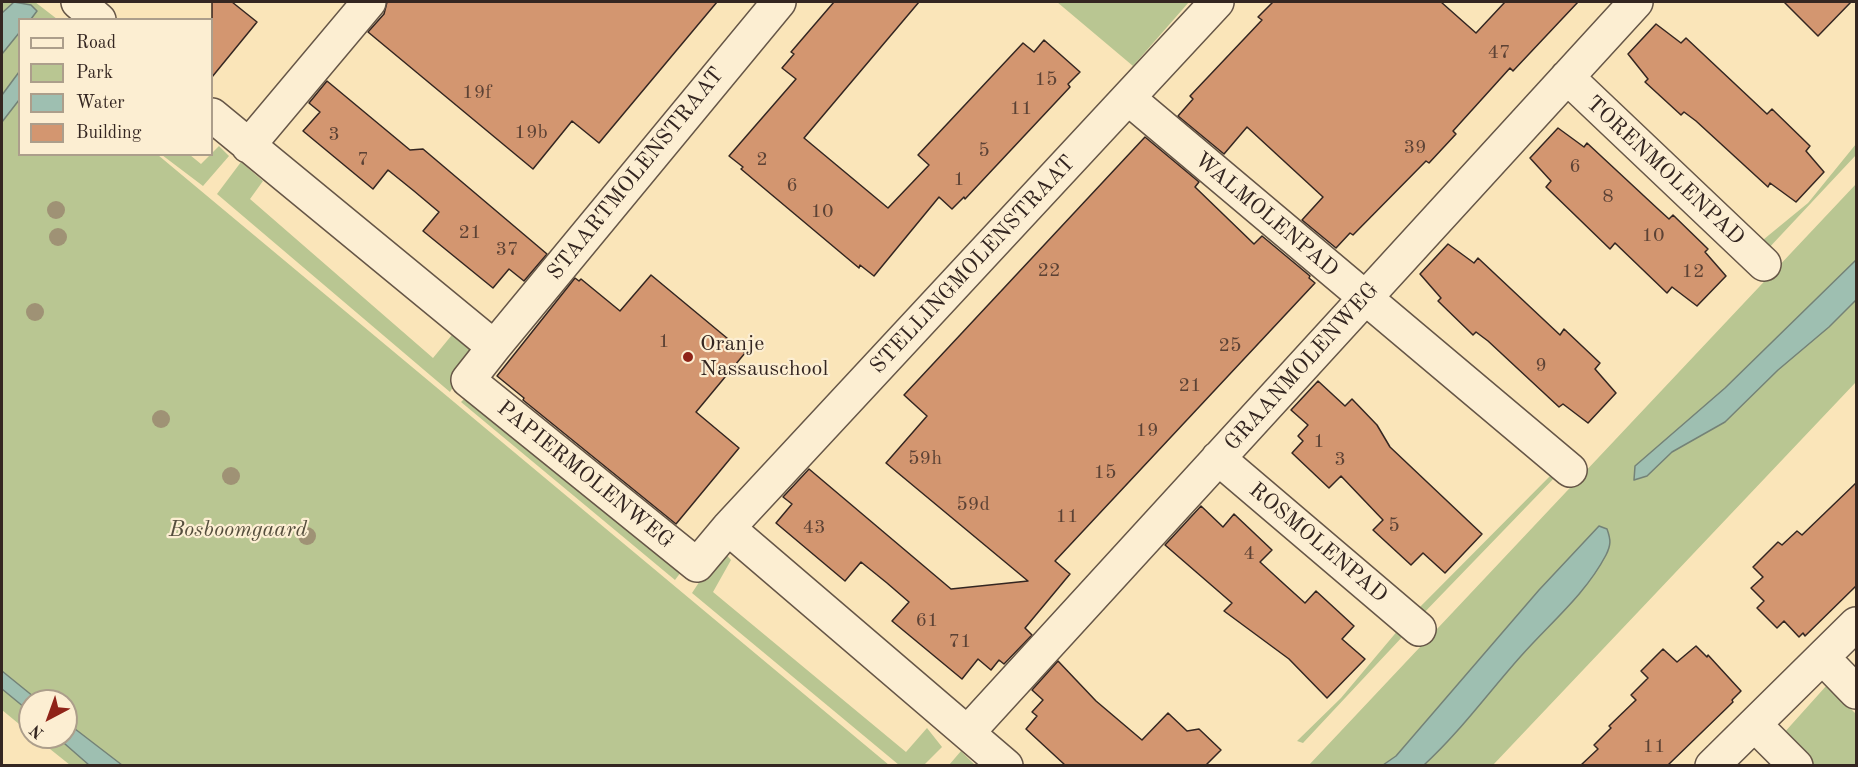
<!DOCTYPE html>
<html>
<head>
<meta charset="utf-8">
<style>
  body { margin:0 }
  #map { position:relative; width:1858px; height:767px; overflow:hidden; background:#fae5b9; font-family:"Old Standard TT",serif }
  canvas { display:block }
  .frame { position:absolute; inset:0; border:3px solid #342621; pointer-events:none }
  .legend { position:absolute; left:18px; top:18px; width:195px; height:138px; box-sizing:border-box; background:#fceed2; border:2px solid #ac9e8b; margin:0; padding:8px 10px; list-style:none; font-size:18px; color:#342621 }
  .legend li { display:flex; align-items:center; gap:12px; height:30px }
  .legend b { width:30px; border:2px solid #ac9e8b }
  .north { position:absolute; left:18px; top:689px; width:60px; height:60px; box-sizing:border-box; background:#fceed2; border:2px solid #ac9e8b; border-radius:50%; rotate:221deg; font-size:16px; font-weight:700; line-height:24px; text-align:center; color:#342621 }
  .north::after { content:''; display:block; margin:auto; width:21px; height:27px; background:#8f2418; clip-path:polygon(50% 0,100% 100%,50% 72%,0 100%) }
</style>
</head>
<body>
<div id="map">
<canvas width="1858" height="767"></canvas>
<div class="frame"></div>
<ul class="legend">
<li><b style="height:8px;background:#fceed2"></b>Road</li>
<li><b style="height:16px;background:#b9c692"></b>Park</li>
<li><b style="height:16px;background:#9ebfb1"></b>Water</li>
<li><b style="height:16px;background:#d39670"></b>Building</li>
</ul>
<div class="north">N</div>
</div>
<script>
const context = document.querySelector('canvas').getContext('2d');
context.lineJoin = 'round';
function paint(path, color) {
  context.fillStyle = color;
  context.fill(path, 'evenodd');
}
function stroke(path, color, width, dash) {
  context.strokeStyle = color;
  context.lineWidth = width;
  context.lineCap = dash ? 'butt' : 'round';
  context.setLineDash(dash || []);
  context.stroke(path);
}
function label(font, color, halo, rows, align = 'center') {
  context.font = font + ' "Old Standard TT",serif';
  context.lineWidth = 4.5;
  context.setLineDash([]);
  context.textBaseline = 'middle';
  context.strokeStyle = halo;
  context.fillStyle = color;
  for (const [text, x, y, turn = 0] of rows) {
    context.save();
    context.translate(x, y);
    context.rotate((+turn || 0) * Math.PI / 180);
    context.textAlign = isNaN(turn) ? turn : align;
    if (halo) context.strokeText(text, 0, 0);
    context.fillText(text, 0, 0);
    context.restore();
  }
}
const green = new Path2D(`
  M2 2H35L57 19 20 20V154L158 155 889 765H70L35 737H66V701H30V733L2 710Z
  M1057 2H1189L1133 66Z
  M1856 144V155L1767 250 1758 244 1808 203Z
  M219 146 229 156 203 186 162 155H190L201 164Z
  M241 162 263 181 250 199 433 358 456 330 476 348 450 392 217 194Z
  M1856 184V382L1493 765 1308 766Z
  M466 397 681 572 675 580 461 402Z
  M1555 471 1558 474 1419 618 1413 614Z
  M721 549 731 560 713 592 906 752 927 728 942 747 924 765H899L692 593Z
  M1399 629 1404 635 1303 743 1297 741 1341 698Z
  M1827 685 1856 714V765H1814L1783 734Z
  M961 751 975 765H949Z`);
const water = new Path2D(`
  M14 2 31 5 37 11 31 19 20 20 19 33 2 54V13Z
  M19 72V100L2 122V95Z
  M1856 260V300L1829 327 1778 370 1725 422 1672 452 1647 476 1634 480 1635 466 1725 388Z
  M1599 526 1607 529C1611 540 1611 545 1606 555 1585 595 1550 623 1521 656 1488 693 1460 732 1424 765H1383L1396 756 1539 590Z
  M2 671 39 701H30V712L2 689Z
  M66 722 122 765H89L57 737H66Z`);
const building = new Path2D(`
  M212 2H232L257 22 212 77Z
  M387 2H717L599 143 572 121 533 169 368 32 384 14Z
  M834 2H919L804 138 888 208 929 165 918 155 1023 43 1034 52 1044 40 1080 72 1068 84 1070 87 965 199 964 197 952 209 939 197 874 276 860 265 859 268 741 169 743 167 729 156 796 79 782 68 794 54 791 52Z
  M1273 2H1441L1476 33 1505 2H1578L1513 71 1510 68 1453 131 1456 134 1429 163 1426 161 1353 235 1350 233 1336 248 1302 220 1323 197 1247 127 1224 154 1178 116 1193 99 1190 96 1262 20 1258 17Z
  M1784 2H1851L1818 36Z
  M1656 24 1681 43 1686 38 1767 114 1772 109 1810 146 1806 151 1824 172 1796 202 1770 183 1768 187 1696 121 1684 112 1681 115 1645 82 1648 79 1628 54Z
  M327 81 410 150 423 149 547 254 524 281 509 269 493 288 423 231 439 212 414 191 388 170 373 189 303 131 320 112 309 103Z
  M1558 128 1584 147 1587 143 1658 209 1669 219 1673 215 1708 249 1705 252 1726 276 1697 306 1672 287 1667 293 1615 243 1610 249 1546 187 1551 181 1530 158Z
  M1145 137 1199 182 1195 187 1254 244 1262 236 1310 276 1309 278 1315 283 1055 561 1070 574 1025 628 1032 635 1004 664 999 660 991 670 978 659 962 679 892 621 909 602 887 583 861 562 845 581 776 523 792 504 783 497 809 469 951 589 1028 581 886 463 927 416 904 395Z
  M1448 244 1474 263 1478 258 1560 335 1564 329 1600 363 1595 369 1616 393 1588 423 1563 404 1559 407 1488 341 1476 332 1473 335 1438 301 1441 298 1420 274Z
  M651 275 745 353 696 412 739 448 676 524 523 400 524 398 497 376 575 278 579 281 581 279 620 311Z
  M1318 381 1345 406 1352 399 1377 425 1390 447 1482 534 1445 573 1423 553 1411 565 1373 530 1383 520 1341 476 1329 488 1292 453 1303 441 1298 436 1308 425 1291 410Z
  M1857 482V585L1805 636 1803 633 1799 637 1784 621 1777 628 1757 608 1764 601 1751 588 1763 577 1753 567 1778 542 1782 545 1797 531 1802 535Z
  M1201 506 1223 527 1234 514 1272 550 1260 562 1284 584 1305 603 1316 591 1354 626 1342 639 1365 659 1327 698 1289 659 1224 611 1232 603 1165 545Z
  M1696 646 1707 657 1708 655 1741 691 1732 700 1733 702 1668 765H1581L1598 749 1594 745 1611 728 1609 726 1636 700 1631 695 1648 678 1641 671 1663 649 1677 662Z
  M1058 661 1096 701 1142 740 1168 713 1187 731 1199 729 1221 750 1206 765H1065L1026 729 1037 716 1032 712 1043 700 1032 690Z`);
const minor = new Path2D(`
  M78 2 99 20
  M1567 77 1764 264
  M1128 98 1570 470
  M212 115 494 347 468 380 697 565 728 528 1006 766
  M248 146 369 2
  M494 347 779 2
  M1218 458 1419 629
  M728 528 1217 2
  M1823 658 1856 692
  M1755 725 1796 766
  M968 732 1636 2
  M1712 766 1856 624`);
const trees = [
  [56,210],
  [58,237],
  [35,312],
  [161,419],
  [231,476],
  [307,536]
];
const markers = [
  [688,357,6,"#8f2418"]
];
const numberNames = [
  ["47",1499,53],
  ["15",1046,80],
  ["19f",477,93],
  ["11",1021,109],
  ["19b",531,133],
  ["3",334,135],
  ["39",1415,148],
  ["5",984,151],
  ["7",363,160],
  ["2",762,160],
  ["6",1575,167],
  ["1",959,180],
  ["6",792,186],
  ["8",1608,197],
  ["10",822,212],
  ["21",470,233],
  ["10",1653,236],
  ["37",507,250],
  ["22",1049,271],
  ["12",1693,272],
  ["1",664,342],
  ["25",1230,346],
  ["9",1541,366],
  ["21",1190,386],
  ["19",1147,431],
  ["1",1319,442],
  ["59h",925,459],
  ["3",1340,460],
  ["15",1105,473],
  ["59d",973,505],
  ["11",1067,517],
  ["5",1394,526],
  ["43",814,528],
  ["4",1249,554],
  ["61",927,621],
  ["71",960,642],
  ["11",1654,747]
];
const streetNames = [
  ["TORENMOLENPAD",1665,171,43],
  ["STAARTMOLENSTRAAT",636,174,-51],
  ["WALMOLENPAD",1266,215,40],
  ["STELLINGMOLENSTRAAT",973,265,-47],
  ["GRAANMOLENWEG",1302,367,-48],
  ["PAPIERMOLENWEG",585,475,39],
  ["ROSMOLENPAD",1318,543,40]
];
const poiNames = [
  ["Oranje",700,344],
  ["Nassauschool",700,369]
];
const parkNames = [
  ["Bosboomgaard",238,530]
];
paint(green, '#b9c692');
paint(water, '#9ebfb1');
stroke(water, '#748277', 1.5);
paint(building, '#d39670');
stroke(building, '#342621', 1.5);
stroke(minor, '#665647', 36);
stroke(minor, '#fceed2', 33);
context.fillStyle = '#9f9275';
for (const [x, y] of trees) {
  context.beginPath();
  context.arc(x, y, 9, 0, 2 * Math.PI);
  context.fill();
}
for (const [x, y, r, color] of markers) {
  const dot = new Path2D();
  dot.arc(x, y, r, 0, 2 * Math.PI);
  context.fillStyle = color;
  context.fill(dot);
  stroke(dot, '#fceed2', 2);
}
label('20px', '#5c4235', null, numberNames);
label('22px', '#342621', '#fceed2', streetNames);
label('22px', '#342621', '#fceed2', poiNames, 'left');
label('italic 22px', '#554e3d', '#fceed2', parkNames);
</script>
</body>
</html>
